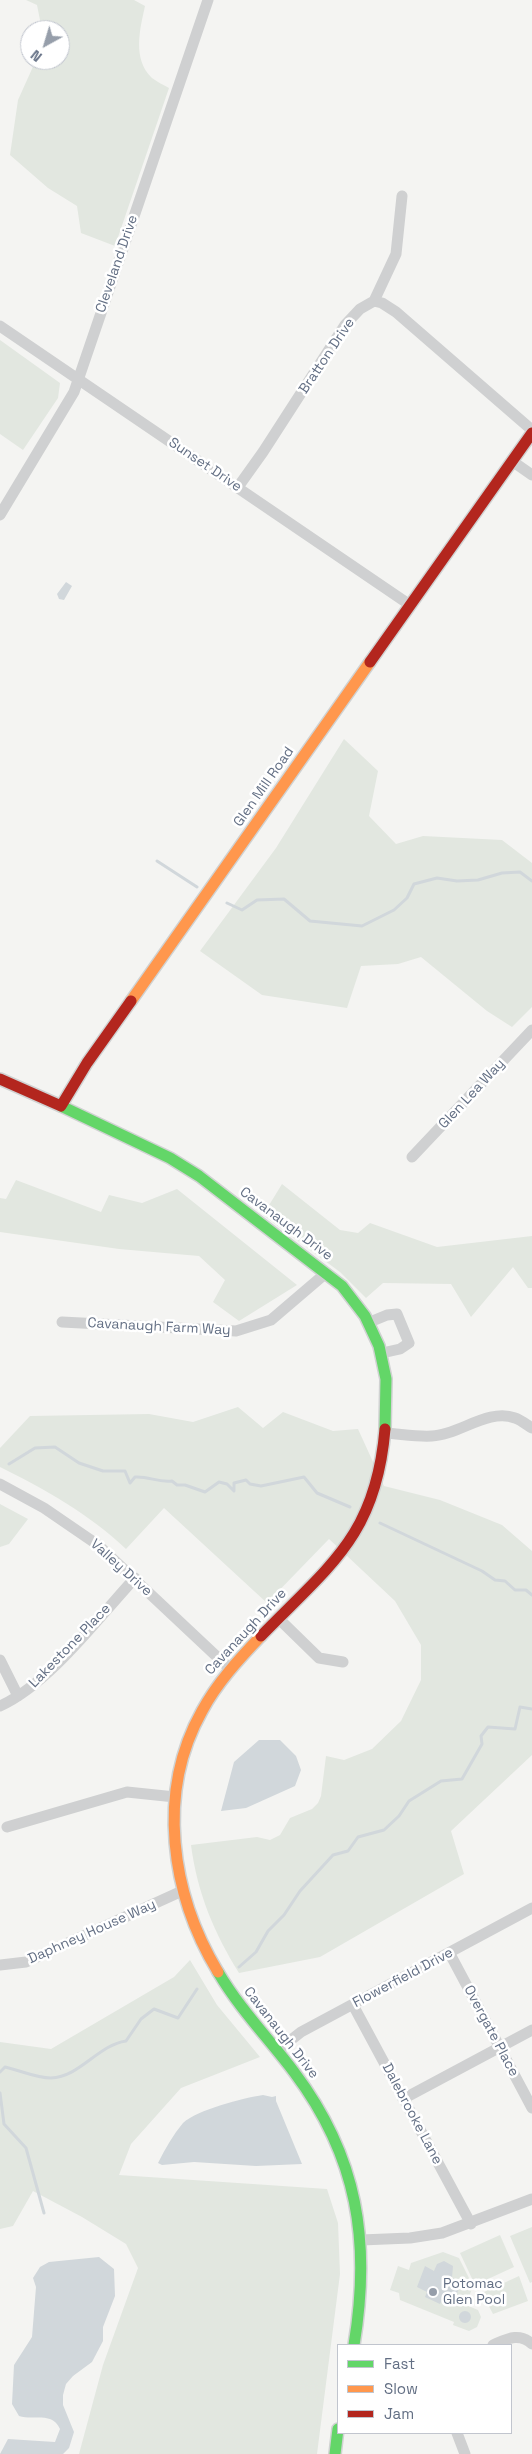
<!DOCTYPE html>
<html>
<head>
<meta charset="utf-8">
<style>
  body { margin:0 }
  #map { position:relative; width:532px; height:2454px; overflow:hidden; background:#f4f4f2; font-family:"Space Grotesk",sans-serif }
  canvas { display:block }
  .legend { position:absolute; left:337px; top:2344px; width:175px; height:90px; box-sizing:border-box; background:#fff; border:1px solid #c1c5ce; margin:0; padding:6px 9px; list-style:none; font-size:15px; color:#636f84 }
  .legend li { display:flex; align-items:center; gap:10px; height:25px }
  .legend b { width:25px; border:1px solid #c1c5ce }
  .north { position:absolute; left:20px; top:20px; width:50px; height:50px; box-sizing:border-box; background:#fff; border:1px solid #c1c5ce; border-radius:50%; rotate:219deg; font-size:14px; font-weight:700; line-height:20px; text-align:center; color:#636f84 }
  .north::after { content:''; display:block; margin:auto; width:18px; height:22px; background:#969eaa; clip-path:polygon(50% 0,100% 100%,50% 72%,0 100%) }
</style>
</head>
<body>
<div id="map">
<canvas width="532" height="2454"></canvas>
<ul class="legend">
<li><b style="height:6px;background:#63d668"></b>Fast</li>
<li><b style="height:6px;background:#ff974d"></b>Slow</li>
<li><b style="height:6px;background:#b3261e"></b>Jam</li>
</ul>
<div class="north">N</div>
</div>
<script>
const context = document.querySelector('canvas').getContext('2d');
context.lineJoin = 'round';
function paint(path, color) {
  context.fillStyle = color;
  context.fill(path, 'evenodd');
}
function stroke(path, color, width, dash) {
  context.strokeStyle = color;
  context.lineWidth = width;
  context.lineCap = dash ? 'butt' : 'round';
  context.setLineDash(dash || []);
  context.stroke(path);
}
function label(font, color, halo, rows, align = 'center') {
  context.font = font + ' "Space Grotesk",sans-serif';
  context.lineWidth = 5;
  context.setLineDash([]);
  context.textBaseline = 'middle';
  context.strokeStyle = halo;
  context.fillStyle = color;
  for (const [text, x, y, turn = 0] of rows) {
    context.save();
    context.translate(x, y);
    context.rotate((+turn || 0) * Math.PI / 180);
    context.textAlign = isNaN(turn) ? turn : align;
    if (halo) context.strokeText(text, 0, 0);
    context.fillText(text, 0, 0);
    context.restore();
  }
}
const green = new Path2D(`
  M26 0H134L145 6C140 29 132 59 152 78 157 82 164 85 169 88L115 246 81 233 77 206 48 188 10 155 18 100 36 60H60V30H42L37 5Z
  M0 340 60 383 58 398 23 450 0 434Z
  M344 739 378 771 369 816 396 844 423 836 502 840 532 863V1007L512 1027 487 1011 421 957 398 964 361 966 347 1008 262 995 200 951 276 848Z
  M16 1180 101 1212 109 1195 142 1203 177 1189 297 1285 239 1321 213 1302 225 1280 199 1256 119 1249 0 1232V1198L6 1199Z
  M282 1184 340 1230 358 1233 370 1223 437 1247 532 1236V1288H528L513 1267 471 1317 451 1284 383 1283 366 1298 340 1272 263 1215Z
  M238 1407 263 1428 283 1412 333 1431 358 1429 384 1486 440 1500 502 1525 532 1551V1755L451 1831 464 1874 320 1957 239 1973C214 1933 197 1892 191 1845L257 1837 270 1840 280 1835 290 1818 312 1809 318 1803 321 1796 326 1756 344 1760 372 1749 401 1721 421 1680V1645L395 1601 329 1539 267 1603 164 1508 126 1549C89 1514 45 1489 0 1467V1448L30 1416 149 1414 193 1422Z
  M0 1504 28 1519 9 1544 0 1547Z
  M190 1960 217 2005 260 2057 181 2088 131 2144 119 2175 327 2189 338 2223 340 2274 317 2454H79L103 2365 138 2268 126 2244 82 2217 33 2191 13 2226 0 2229V2042L51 2049 174 1977Z
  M532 2227V2282L530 2283 510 2236Z
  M500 2235 514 2267 475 2285 460 2253Z
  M443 2252 459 2258 473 2286 466 2305 478 2310 481 2317 477 2327 469 2331 453 2325 454 2322 400 2300 399 2293 390 2290 398 2266 409 2270 411 2263Z
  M519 2276 528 2301 493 2314 482 2293Z`);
const water = new Path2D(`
  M66 582 72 586 64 600 59 599 57 594Z
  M259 1740H280L296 1756 301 1770 295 1786 246 1808 221 1811 234 1762Z
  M263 2095 272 2097 276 2096V2101L302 2164 256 2166 194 2162 162 2165 158 2163C165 2149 173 2135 183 2123 197 2110 243 2098 263 2095Z
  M99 2257 114 2269 115 2296 103 2327V2341L92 2362 73 2376 66 2384 63 2395V2405L74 2432 69 2448 63 2454H0L8 2439 55 2442 60 2429C52 2411 33 2421 19 2416L12 2404 14 2365 32 2337 36 2287 33 2278 40 2267 49 2262Z
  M444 2261 453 2266 452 2278 462 2282 453 2302 443 2298 440 2304 425 2297 427 2292 417 2287 425 2266 434 2271 437 2264Z
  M459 2317a6 6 0 1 1 12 0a6 6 0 1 1-12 0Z`);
const stream = new Path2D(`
  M157 861 197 887
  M227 903 242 910 257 900 284 899 310 921 362 926 394 910 407 898 414 884 437 878 457 881 478 880 502 873 520 872 532 881
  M9 1464 35 1448 55 1447 79 1463 103 1471H125L130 1483 135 1477C149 1476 158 1483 172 1481L177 1485H185L205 1492 219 1482 227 1484 234 1491V1483L246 1480 250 1484 261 1486 304 1477 317 1493 350 1507
  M380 1523 482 1571 495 1580 505 1581 515 1590H526L532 1595
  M239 1967 256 1952 268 1931 284 1915 300 1891 333 1855 348 1851 358 1837 384 1830 399 1816 409 1801 441 1781 462 1779 482 1744 481 1736 488 1727 515 1729 520 1707 532 1709
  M0 2072 5 2067C19 2070 36 2078 51 2078 80 2077 98 2045 126 2041L141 2019 154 2009 178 2018 197 1989
  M0 2093 4 2124 26 2148 44 2213`);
const street = new Path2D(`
  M374 301 396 254 402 196
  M0 326 410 605
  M512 461 532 475
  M238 487 263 452 345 325 360 309 374 301 382 303 396 312 532 430
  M0 515 74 392 208 0
  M412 1157 532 1030
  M62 1322 236 1331 271 1320 326 1273
  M370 1322 387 1315 397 1314 409 1343 400 1349 382 1353
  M385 1433C401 1434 417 1437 432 1436 459 1435 488 1408 515 1418 521 1420 527 1425 532 1428
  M0 1484 44 1508 98 1545 230 1669
  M278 1618 319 1658 343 1662
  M0 1660 18 1696
  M0 1706C49 1684 98 1618 135 1578
  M7 1827 127 1792 175 1797
  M450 1954 532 2108
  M0 1965 26 1962 182 1891
  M353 2005 471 2224
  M277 2051 301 2032 532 1908
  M403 2099 532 2030
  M361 2240 410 2238 442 2233 532 2199
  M493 2345C507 2339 519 2332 532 2344
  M457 2433 465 2454`);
const fast = new Path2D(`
  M61 1106 170 1158 199 1176 342 1286 365 1316 379 1346 386 1379 385 1429
  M218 1972C239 2008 269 2039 294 2072 358 2157 371 2242 354 2345
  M335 2454 338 2429`);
const slow = new Path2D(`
  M131 1001 370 662
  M218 1972C171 1894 156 1793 202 1711 217 1683 239 1659 261 1636`);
const jam = new Path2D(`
  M370 662 532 433
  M0 1079 61 1106 87 1063 131 1001
  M261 1636C330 1565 376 1536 385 1429`);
const markers = [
  [433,2292,5,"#969eaa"]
];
const streetNames = [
  ["Cleveland Drive",117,264,-71],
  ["Bratton Drive",327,356,-56],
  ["Sunset Drive",205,465,34],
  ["Glen Mill Road",264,787,-55],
  ["Glen Lea Way",472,1094,-47],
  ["Cavanaugh Drive",286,1224,37],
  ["Cavanaugh Farm Way",159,1327,3],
  ["Valley Drive",121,1568,42],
  ["Cavanaugh Drive",246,1632,-47],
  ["Lakestone Place",70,1646,-46],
  ["Daphney House Way",92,1932,-24],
  ["Flowerfield Drive",403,1978,-28],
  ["Overgate Place",491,2031,62],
  ["Cavanaugh Drive",281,2033,52],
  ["Dalebrooke Lane",412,2114,62]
];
const poiNames = [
  ["Potomac",443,2284],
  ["Glen Pool",443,2300]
];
paint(green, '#e2e7e0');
paint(water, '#d1d7db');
stroke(stream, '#d1d7db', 3);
stroke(fast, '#d0d2d2', 14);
stroke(slow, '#d0d2d2', 14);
stroke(jam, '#d0d2d2', 14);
stroke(street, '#cfd0d1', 11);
stroke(fast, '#63d668', 11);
stroke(slow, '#ff974d', 11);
stroke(jam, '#b3261e', 11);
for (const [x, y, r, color] of markers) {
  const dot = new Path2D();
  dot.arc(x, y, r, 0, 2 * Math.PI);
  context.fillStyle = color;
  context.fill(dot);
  stroke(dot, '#fff', 2);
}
label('14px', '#636f84', '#fff', streetNames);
label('14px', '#636f84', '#fff', poiNames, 'left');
</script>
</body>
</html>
